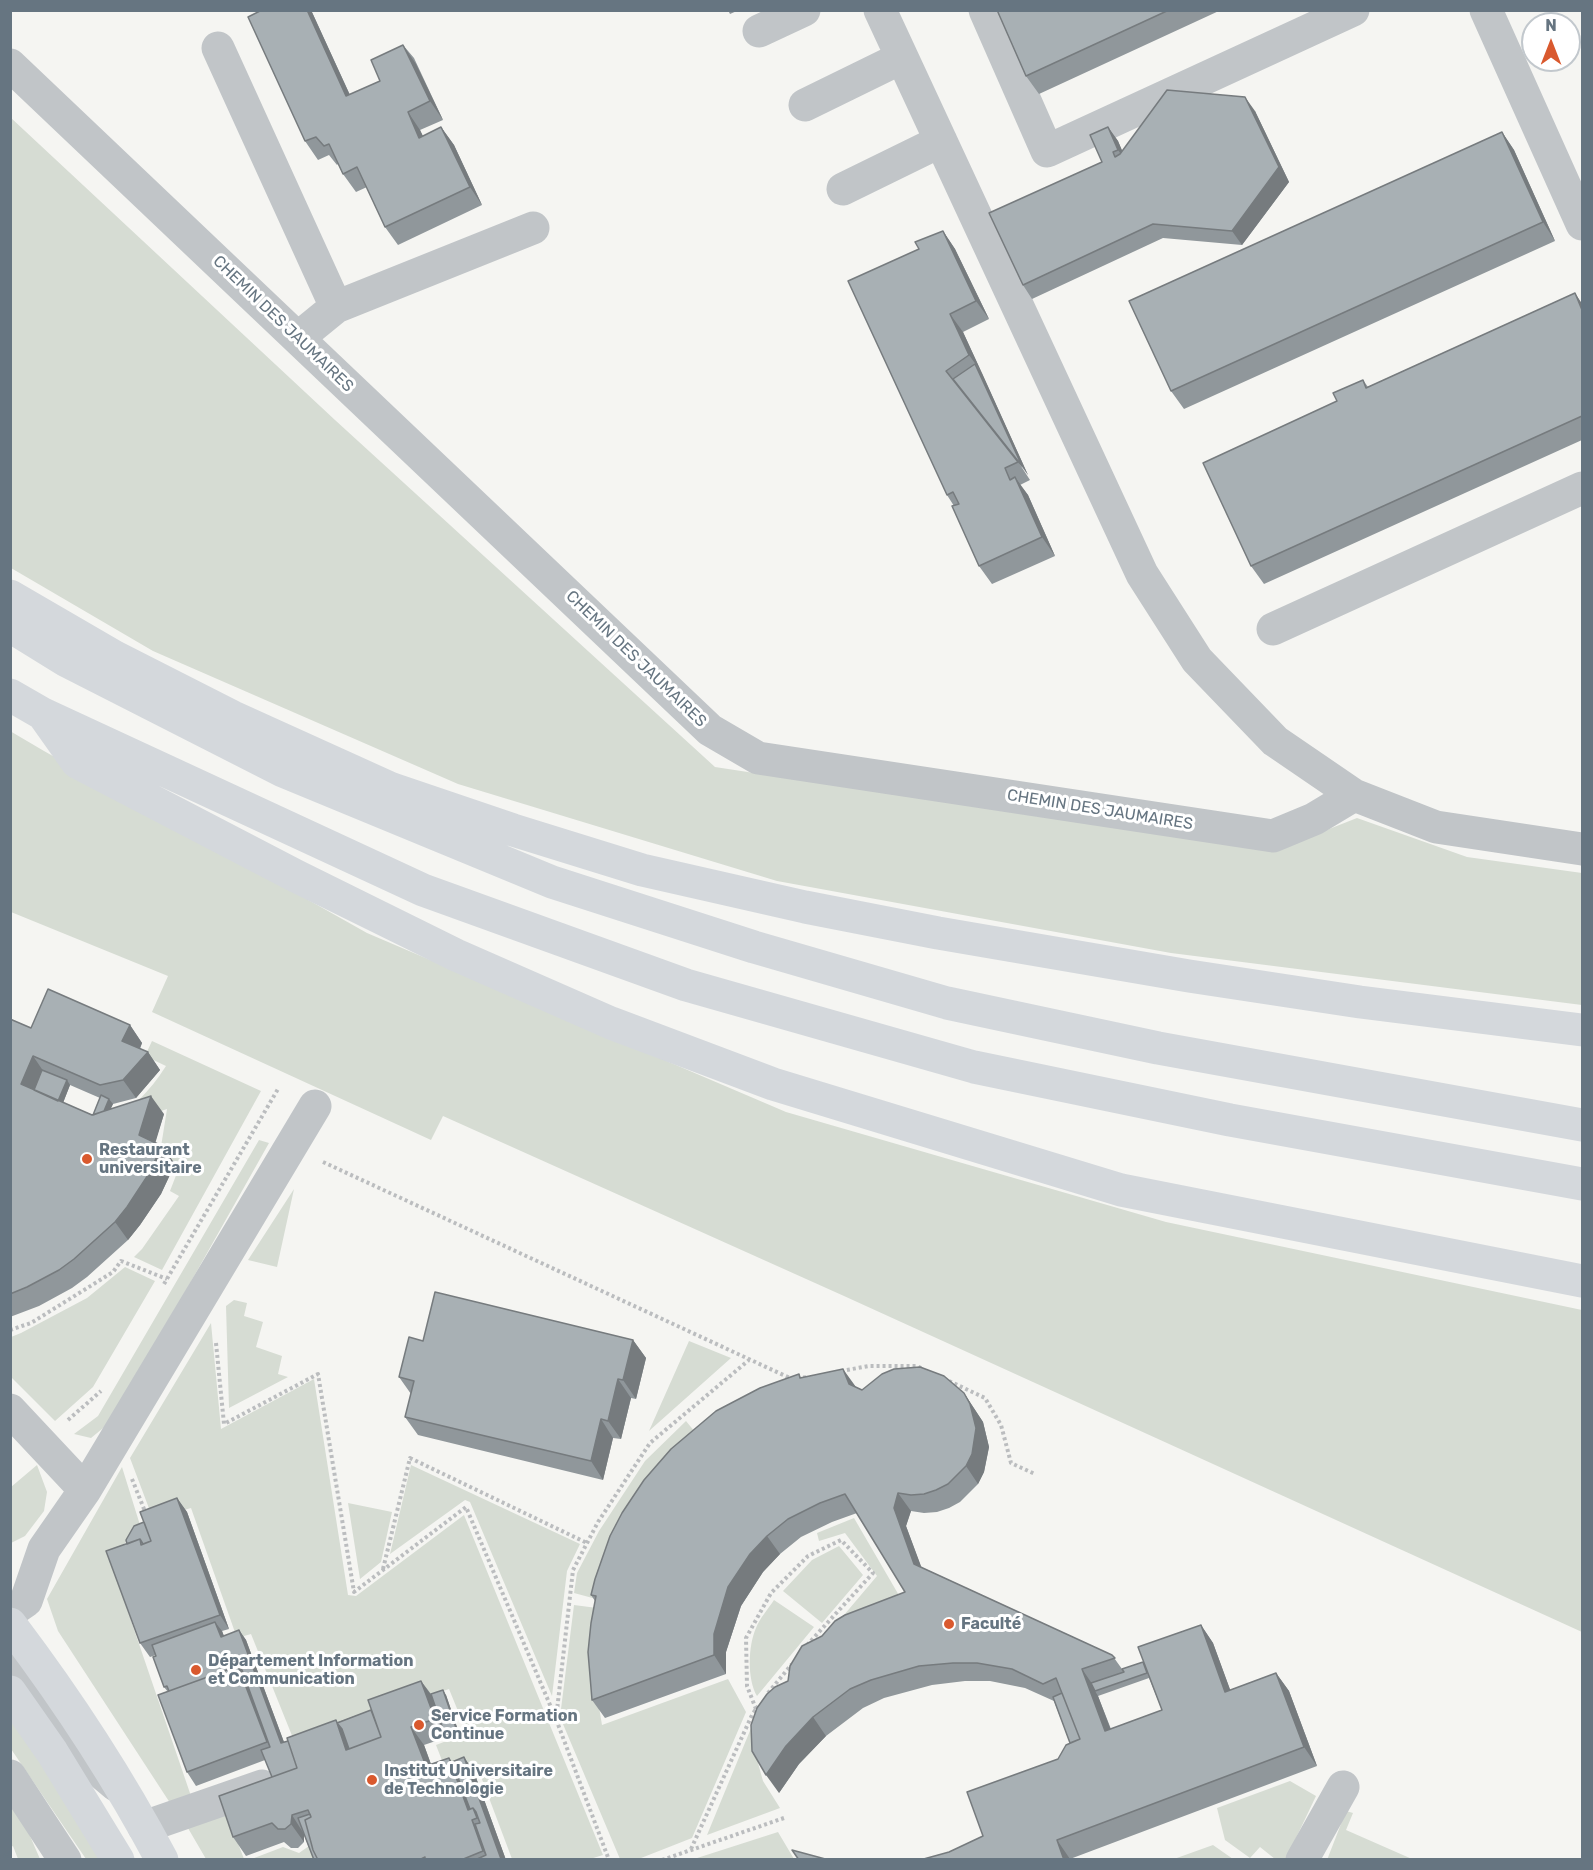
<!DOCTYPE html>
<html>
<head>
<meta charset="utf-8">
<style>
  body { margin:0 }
  #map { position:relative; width:1593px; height:1870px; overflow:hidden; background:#f5f5f2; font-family:Rubik,sans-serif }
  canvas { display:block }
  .frame { position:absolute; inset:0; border:12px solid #667581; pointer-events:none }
  .north { position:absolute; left:1521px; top:12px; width:60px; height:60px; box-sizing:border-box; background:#fff; border:2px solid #c2c8cd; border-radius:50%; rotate:0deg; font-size:16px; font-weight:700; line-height:24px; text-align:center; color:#667581 }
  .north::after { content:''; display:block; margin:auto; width:21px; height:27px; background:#d9592e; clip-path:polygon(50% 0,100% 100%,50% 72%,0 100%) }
</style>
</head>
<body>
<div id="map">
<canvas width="1593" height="1870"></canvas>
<div class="frame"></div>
<div class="north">N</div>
</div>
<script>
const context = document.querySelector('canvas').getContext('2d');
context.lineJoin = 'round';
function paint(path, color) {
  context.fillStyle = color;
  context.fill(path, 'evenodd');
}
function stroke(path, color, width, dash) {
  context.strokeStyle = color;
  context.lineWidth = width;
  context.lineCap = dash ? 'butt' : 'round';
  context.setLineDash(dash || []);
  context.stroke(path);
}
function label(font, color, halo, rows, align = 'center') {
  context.font = font + ' Rubik,sans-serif';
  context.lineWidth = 6;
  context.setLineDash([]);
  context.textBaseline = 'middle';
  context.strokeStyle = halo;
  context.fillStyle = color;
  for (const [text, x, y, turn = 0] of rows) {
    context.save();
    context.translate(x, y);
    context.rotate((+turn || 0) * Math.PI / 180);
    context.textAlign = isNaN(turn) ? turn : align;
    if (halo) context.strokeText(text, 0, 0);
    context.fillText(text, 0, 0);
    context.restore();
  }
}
const green = new Path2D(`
  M10 117 335 420 715 767 1042 817 1286 846 1357 818 1467 857 1582 873V1005L1171 953 777 881 458 784 153 651 11 568Z
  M10 731 44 751 367 933 786 1112 1166 1222 1582 1310V1632L844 1296 443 1116 431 1140 152 1012 168 976 11 912Z
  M152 1041 261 1091 162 1270 134 1257 142 1249 179 1196 170 1191 180 1165 160 1153 167 1109 107 1129C130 1109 150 1092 166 1066L145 1056Z
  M259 1140 269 1143 113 1420 91 1438 74 1434 98 1416Z
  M294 1189 277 1267 248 1260Z
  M125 1267 155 1281 93 1387 55 1421 11 1377V1337L21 1333 87 1298Z
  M234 1300 247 1303 244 1316 263 1322 256 1347 282 1356 278 1374 288 1377 229 1408 226 1306Z
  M211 1323 221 1429 314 1379 348 1595 356 1596 464 1515 603 1855 590 1859H512L477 1766 448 1776 436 1745 467 1733 449 1689 295 1743 251 1634 237 1638 191 1508 153 1519 130 1458Z
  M689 1341 731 1358 649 1431Z
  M686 1421 695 1432 600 1600 574 1593 577 1573 599 1531 645 1461Z
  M37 1465 47 1492 44 1511 25 1536 11 1543V1487Z
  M411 1465 580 1544 567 1571 552 1696 470 1502 465 1500 390 1554Z
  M122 1467 140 1525C129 1535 121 1550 111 1562L192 1799 172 1806 58 1631 47 1599Z
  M348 1503 392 1512 381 1562 360 1579Z
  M854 1518 904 1604 833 1628 877 1576 845 1533 819 1541 817 1533Z
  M839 1546 863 1575 822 1623 783 1591 812 1560Z
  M774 1600 814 1627 757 1696C747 1679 748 1646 756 1628 760 1618 768 1609 774 1600Z
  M574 1605 597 1608 595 1683 602 1725 728 1679 746 1712 692 1838 636 1860 620 1859 560 1717Z
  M10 1711 107 1859H86L11 1749Z
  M754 1721 762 1728 758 1763 763 1781 780 1808 707 1835Z
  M1290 1781 1316 1796 1286 1859H1275L1260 1847 1250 1858 1225 1840 1217 1808Z
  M10 1799 20 1813 40 1859H18L13 1846 11 1847Z
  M225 1809 244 1859H206L185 1823Z
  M1346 1811 1353 1813 1346 1830 1412 1859 1327 1860Z
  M778 1832 794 1859H694Z
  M1213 1845 1233 1859H1174Z
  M309 1846 314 1859 249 1860 283 1847 299 1853Z`);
const path = new Path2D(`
  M323 1162 792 1379 807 1377
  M164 1284 278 1089
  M10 1330 31 1323 113 1272 121 1261 167 1279
  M216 1343 224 1424 318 1374 354 1592 466 1507 556 1719 609 1860
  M841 1371 869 1366H917L923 1369
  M949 1381 985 1398 1001 1425 1011 1463 1035 1474
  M68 1420 101 1391
  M132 1479 146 1514
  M383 1569 410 1458 587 1543
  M768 1693 792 1664
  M756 1709 747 1686 746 1638 771 1593 808 1556 841 1540 873 1573 808 1644
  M556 1719 573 1570 598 1522 650 1443 749 1360
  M691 1849 752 1715 758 1706
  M662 1860 784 1818`);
const minor = new Path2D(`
  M880 10 1142 574 1197 660 1275 741 1354 795
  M985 10 1047 151 1353 10
  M1486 10 1582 224
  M759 31 804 10
  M218 48 336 307
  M10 65 710 730 758 758 1273 836 1314 819 1354 795 1436 827 1582 849
  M805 105 901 58
  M843 189 941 141
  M298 338 336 307 533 228
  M1273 629 1582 488
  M10 1410 85 1490
  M10 1612 26 1601 44 1549 85 1490 315 1106
  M10 1656 79 1754 116 1785
  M10 1776 65 1860
  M144 1827 262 1786
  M1302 1860 1343 1787`);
const major = new Path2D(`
  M10 1624C66 1698 118 1777 162 1860
  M10 1692 52 1752 118 1860`);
const highway = new Path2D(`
  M10 596 115 657 233 717 392 789 513 830 642 870 805 907 938 933 1189 976 1360 1002 1582 1030
  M10 626 65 660 283 771 552 882 754 947 947 1003 1158 1048 1582 1125
  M10 695 43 714 423 890 686 985 974 1067 1230 1120 1582 1184
  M43 714 77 762 296 876 456 955 611 1023 773 1084 1121 1190 1582 1281`);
const wall = new Path2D(`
  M262 10H311L350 95 380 81 403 45 414 58 443 120 420 130 423 136 441 127 454 145 482 205 398 245 385 227 367 187 356 192 343 174 338 164 337 165 329 155 318 160 305 141Z
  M728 10H739L730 14Z
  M997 10H1221L1039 94 1026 76Z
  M1255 111 1289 182 1242 245 1163 238 1032 299 1023 285 1102 162 1108 127 1118 141 1122 151Z
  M1502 132 1514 150 1555 241 1184 409 1171 391Z
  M943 231 955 249 989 319 963 332 1028 475 1019 463 1030 480 1020 485 1028 495 1055 556 992 584 979 566 954 506 947 495 919 249Z
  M1575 293 1582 304V440L1264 584 1251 566 1337 401 1363 380 1368 387Z
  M10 1019 31 1028 130 1025 142 1043 140 1049 148 1052 160 1070 136 1098 113 1104 110 1109 164 1114 155 1142 162 1146 175 1164 161 1194 140 1225 128 1240 87 1277 72 1288 39 1306 10 1317ZM70 1085 100 1098 93 1115 63 1103Z
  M633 1340 646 1358 636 1399 631 1398 621 1439 613 1438 603 1480 418 1435 405 1417 411 1394 399 1377 423 1341Z
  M799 1374 801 1378 856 1387 862 1390 964 1393 983 1422 989 1447 984 1472 978 1484 960 1502 949 1508 937 1512 924 1513 911 1511 906 1526 921 1567 1112 1655 1122 1669 1143 1662 1201 1625 1213 1643 1230 1690 1276 1673 1289 1691 1317 1766 1070 1859 949 1852 983 1836 1058 1759 1070 1743 1054 1701 1025 1688 990 1681H965L932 1685 884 1698 863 1708 826 1736 799 1764 779 1793 788 1681 822 1636 905 1592 857 1513 832 1522 801 1537 780 1554 763 1572 741 1606 726 1652V1674L605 1718 592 1700 595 1601 591 1595ZM1149 1678 1162 1710 1111 1729 1098 1696Z
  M177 1498 187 1512 229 1629 222 1631 224 1636 239 1630 246 1640 284 1742 371 1710 421 1681 431 1694 446 1695 459 1733 424 1745 431 1764 449 1758 452 1762 464 1757 474 1772 506 1860H314L304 1835V1842L298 1848H291L284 1842 246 1856 233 1837 272 1777 265 1760 196 1786 187 1772 168 1692 164 1687 156 1655 150 1657 140 1643 127 1544 144 1522Z`);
const shadedWall = new Path2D(`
  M307 10H311L359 115 346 96Z
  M403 45 416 64 443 120 430 101Z
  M1245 97 1255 111 1289 182 1242 245 1232 231Z
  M408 112 420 130 432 156 419 138Z
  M441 127 454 145 482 205 470 187Z
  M1108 127 1118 141 1128 164 1118 150Z
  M1502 132 1514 150 1555 241 1543 222Z
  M943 231 955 249 989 319 976 301Z
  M1575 293 1582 304V310Z
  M950 314 963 332 982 373 969 355Z
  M975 364 982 373 1028 475 1022 466Z
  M1015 477 1028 495 1055 556 1042 537Z
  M130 1025 142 1043 135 1059 122 1041Z
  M148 1052 160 1070 136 1098 123 1080Z
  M33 1056 46 1075 35 1100 21 1084Z
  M67 1080 70 1085 59 1113 55 1108Z
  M151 1096 164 1114 152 1154 139 1135Z
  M109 1099 113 1104 101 1131 97 1126Z
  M162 1146 175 1164 161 1194 140 1225 128 1240 115 1222Z
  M633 1340 646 1358 636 1399 623 1380Z
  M843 1369 856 1387 849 1384Z
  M618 1379 631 1398 621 1439 608 1421Z
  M964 1393 983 1422 989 1447 984 1472 978 1484 966 1466Z
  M601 1419 613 1438 603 1480 591 1461Z
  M898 1493 911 1511 906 1526 927 1582 914 1564 894 1508Z
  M177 1498 187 1512 229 1629 220 1615Z
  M767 1536 780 1554 763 1572 741 1606 726 1652V1674L714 1655V1634L728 1587 750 1554Z
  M215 1622 222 1631 228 1647 221 1637Z
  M1201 1625 1213 1643 1238 1711 1225 1692Z
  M239 1630 246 1640 288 1753 281 1743Z
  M238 1666 248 1680 276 1756 267 1742Z
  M1082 1669 1095 1688V1691L1098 1696 1118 1749 1105 1731Z
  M1276 1673 1289 1691 1317 1766 1304 1747Z
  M421 1681 434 1699 444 1732 435 1719Z
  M443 1690 446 1695 459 1733 456 1728Z
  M813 1717 826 1736 799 1764 779 1793 766 1775 786 1746Z
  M336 1720 348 1739 355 1757 346 1750Z
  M411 1727 424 1745 438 1784 426 1766Z
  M464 1757 474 1772 506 1860 501 1859Z
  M449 1758 462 1776 490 1837 477 1818 468 1810Z
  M292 1815 304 1834V1842L291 1824Z
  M472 1820 485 1839 489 1860 483 1851Z
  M1057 1840 1070 1859V1860H1064Z`);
const building = new Path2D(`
  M262 10H307L346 96 380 81 371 60 403 45 430 101 408 112 419 138 441 127 470 187 385 227 357 167 343 174 329 144 324 146 316 137 305 141 248 17Z
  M997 10H1169L1026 76Z
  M1167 90 1245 97 1279 167 1232 231 1153 224 1023 285 989 213 1102 162 1090 135 1108 127 1118 150 1113 152 1115 157 1120 154Z
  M1502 132 1543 222 1171 391 1129 301Z
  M943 231 976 301 950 314 969 355 946 371 1018 462 1005 468 1010 480 1015 477 1042 537 979 566 952 506 959 504 953 492 947 495 848 281 919 249 915 242Z
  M1575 293 1582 310V416L1251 566 1203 463 1337 401 1333 393 1363 380 1366 388Z
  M975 364 1022 466 953 379Z
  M48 989 130 1025 122 1041 148 1052 123 1080 100 1085 33 1056 21 1084 92 1115 151 1096 139 1135 162 1146 148 1175 127 1207 115 1222 74 1259 59 1270 27 1287 10 1294V1019L31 1028Z
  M42 1070 67 1080 58 1101 34 1090Z
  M101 1095 109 1099 104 1111 93 1115Z
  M435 1292 633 1340 623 1380 618 1379 608 1421 601 1419 591 1461 405 1417 414 1381 399 1377 409 1337 423 1341Z
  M920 1367 944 1376 964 1393 970 1404 976 1428 972 1454 966 1466 948 1484 936 1490 924 1494 911 1495 898 1493 894 1508 914 1564 1112 1655 1115 1658 1082 1669 1105 1731 1162 1710 1138 1647 1201 1625 1225 1692 1276 1673 1304 1747 1057 1840 1064 1860H920L949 1852 983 1836 967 1792 1058 1759 1066 1745 1080 1739 1056 1678 1043 1684 1012 1669 977 1663H953L919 1666 871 1680 850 1689 813 1717 786 1746 766 1775 752 1751 751 1725 757 1708 767 1694 775 1687 788 1681 790 1666 802 1646 822 1636 835 1621 845 1615 905 1592 845 1494 820 1503 788 1519 767 1536 750 1554 728 1587 714 1634V1655L592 1700 588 1652 591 1623 596 1596 591 1595 595 1579 610 1536 622 1513 644 1480 671 1449 716 1411 760 1388 799 1374 800 1378 843 1369 849 1384 862 1390 882 1374 894 1369Z
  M177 1498 220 1615 140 1643 106 1551 140 1539 141 1545 151 1541 140 1512Z
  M144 1522 151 1541 143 1544 140 1539 127 1544 126 1540 134 1526Z
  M215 1622 221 1637 239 1630 281 1743 288 1741 297 1768 272 1777 261 1750 270 1747 242 1670 238 1666 169 1691 167 1686 164 1687 153 1657 156 1656 152 1645Z
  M1143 1662 1147 1673 1095 1691 1091 1683 1124 1672 1122 1669Z
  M238 1666 267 1742 187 1772 158 1695Z
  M421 1681 435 1719 411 1727 426 1766 449 1758 468 1810 473 1808 477 1818 472 1820 483 1851 461 1860H425V1857L419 1860H318L313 1850 305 1820 311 1817 308 1810 292 1815 291 1824 285 1829H278L272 1823 233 1837 219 1796 297 1768 287 1738 336 1720 346 1750 381 1737 368 1700Z
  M443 1690 456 1728 444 1732 431 1694Z
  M1062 1693 1080 1739 1070 1743 1053 1697Z
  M371 1710 381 1737 349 1749 342 1729 337 1723Z
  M464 1757 501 1859 500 1860H475L486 1855 475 1824 480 1823 476 1812 473 1808 470 1809 452 1762Z
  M310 1814 311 1817 305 1820 313 1850 318 1860H314L298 1818Z
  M792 1850 829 1860H799Z`);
const markers = [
  [87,1159,6,"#d9592e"],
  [949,1624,6,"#d9592e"],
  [196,1670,6,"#d9592e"],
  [419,1725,6,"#d9592e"],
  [372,1780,6,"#d9592e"]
];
const streetNames = [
  ["CHEMIN DES JAUMAIRES",283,324,44],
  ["CHEMIN DES JAUMAIRES",636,659,44],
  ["CHEMIN DES JAUMAIRES",1100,810,9]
];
const poiNames = [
  ["Restaurant",99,1150],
  ["universitaire",99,1168],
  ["Faculté",961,1624],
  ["Département Information",208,1661],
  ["et Communication",208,1679],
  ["Service Formation",431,1716],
  ["Continue",431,1734],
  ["Institut Universitaire",384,1771],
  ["de Technologie",384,1789]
];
paint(green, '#d6dcd3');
stroke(path, '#bbbdbf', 4, [3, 3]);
stroke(minor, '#c1c5c8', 33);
stroke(major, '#d4d8dc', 33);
stroke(highway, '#d4d8dc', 33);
paint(wall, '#90979b');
paint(shadedWall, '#767b7e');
paint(building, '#a8b0b4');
stroke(building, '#767b7e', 1.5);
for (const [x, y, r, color] of markers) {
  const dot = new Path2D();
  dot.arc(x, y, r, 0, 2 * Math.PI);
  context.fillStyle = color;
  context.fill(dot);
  stroke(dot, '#fff', 2);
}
label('16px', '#667581', '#fff', streetNames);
label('bold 16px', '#667581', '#fff', poiNames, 'left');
</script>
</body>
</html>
